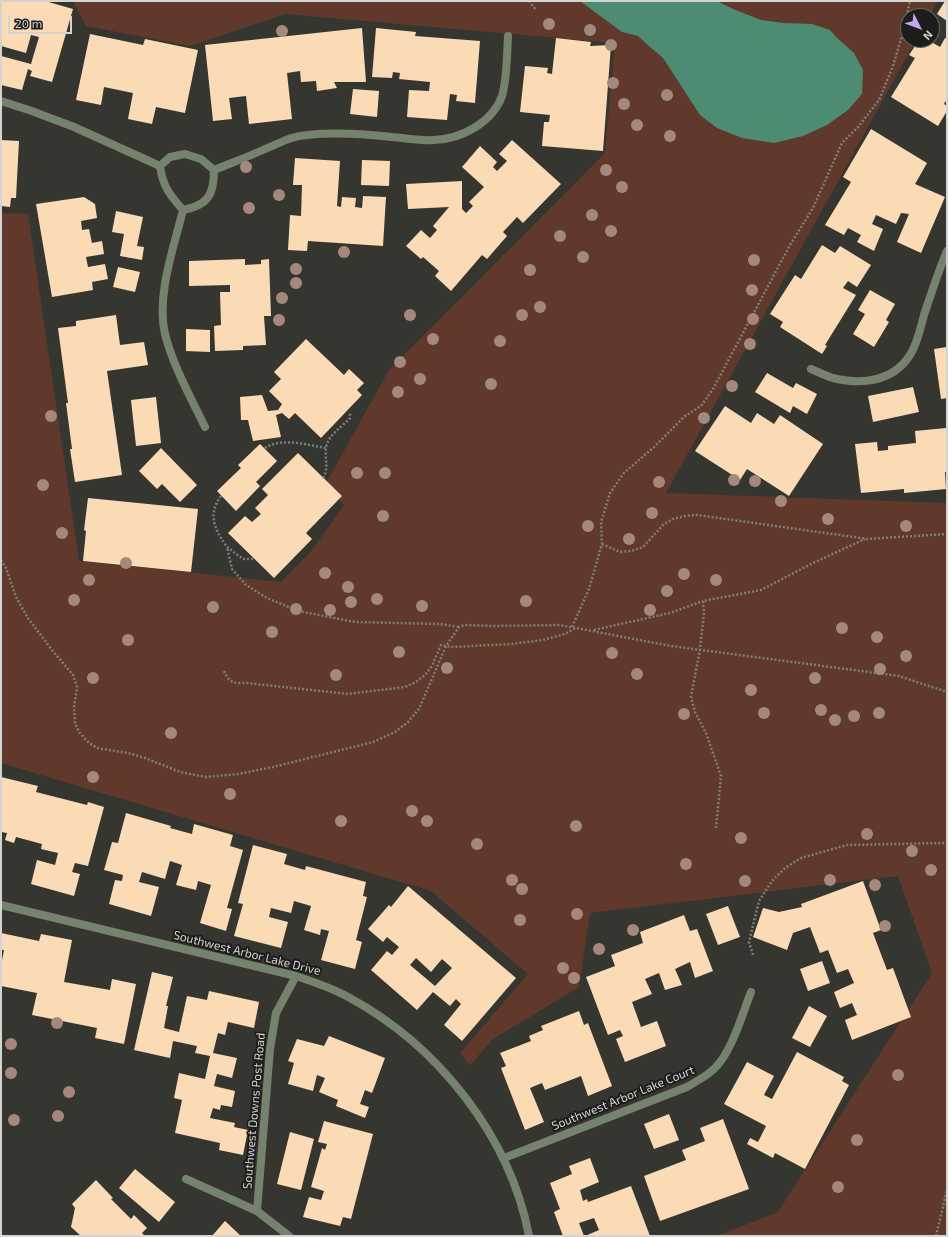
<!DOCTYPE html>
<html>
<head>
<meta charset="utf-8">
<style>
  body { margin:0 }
  #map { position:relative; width:948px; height:1237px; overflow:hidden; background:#363631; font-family:"Exo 2",sans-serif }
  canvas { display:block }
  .frame { position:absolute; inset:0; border:2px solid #d4d4d1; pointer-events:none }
  .north { position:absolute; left:900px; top:8px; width:40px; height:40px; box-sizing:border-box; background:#1d1d1b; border:1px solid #666664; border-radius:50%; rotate:132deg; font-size:11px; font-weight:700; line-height:16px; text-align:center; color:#d4d4d1 }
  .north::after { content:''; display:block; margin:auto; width:14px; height:18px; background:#c5a6f0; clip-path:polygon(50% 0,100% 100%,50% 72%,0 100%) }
  .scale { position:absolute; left:8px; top:16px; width:64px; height:18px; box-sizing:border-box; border:2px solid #d4d4d1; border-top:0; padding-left:5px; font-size:12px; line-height:14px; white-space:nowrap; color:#d4d4d1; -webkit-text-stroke:3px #1d1d1b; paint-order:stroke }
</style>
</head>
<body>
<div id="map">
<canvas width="948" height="1237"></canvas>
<div class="frame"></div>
<div class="north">N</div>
<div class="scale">20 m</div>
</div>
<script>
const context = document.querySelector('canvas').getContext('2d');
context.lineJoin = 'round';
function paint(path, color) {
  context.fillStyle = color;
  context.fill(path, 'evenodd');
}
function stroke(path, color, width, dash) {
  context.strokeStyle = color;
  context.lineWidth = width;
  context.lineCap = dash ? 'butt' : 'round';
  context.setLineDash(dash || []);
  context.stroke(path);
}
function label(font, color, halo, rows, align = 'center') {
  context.font = font + ' "Exo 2",sans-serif';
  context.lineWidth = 4;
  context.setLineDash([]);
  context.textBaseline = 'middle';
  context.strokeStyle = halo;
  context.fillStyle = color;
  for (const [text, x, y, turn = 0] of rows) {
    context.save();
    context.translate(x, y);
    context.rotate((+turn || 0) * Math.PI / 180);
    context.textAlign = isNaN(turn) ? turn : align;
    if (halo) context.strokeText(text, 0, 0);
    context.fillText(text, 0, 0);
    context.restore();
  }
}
const green = new Path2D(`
  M73 1H938L929 16H908V40H916L666 493 947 503V1236H717L778 1212 932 973 898 876 590 913 579 987 493 1039 470 1065 460 1053 528 974 431 891 1 763V213L28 214 79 561 281 582 312 550 344 505 325 485 389 370 605 153 615 43 285 14 190 46 86 26Z`);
const water = new Path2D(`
  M580 1H717L733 9 761 20 784 23 812 24 830 30 836 37 854 53 863 70 862 94 848 110 827 125 803 136 774 143 742 138 717 128 700 115 663 58 649 46 638 36 622 32Z`);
const building = new Path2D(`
  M1 1H45L73 9 52 82 30 76 32 71 28 69 22 90 1 85V56L31 64 39 37 31 35 26 53 1 46Z
  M945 1H947V21L937 14Z
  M362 28 366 82H334L337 88 317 91 316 81 301 82 300 71 287 73 292 119 249 124 246 96 229 98 232 119 213 121 205 45Z
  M376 28 416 32 415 36 480 41 475 103 456 101 457 95 450 94 447 120 407 117 409 90 429 91 430 82 399 79 400 73 393 72 392 78 372 77Z
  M90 34 143 45 145 39 198 50 185 113 156 107 152 124 128 119 133 93 104 87 101 105 76 100Z
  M556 38 591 42 590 46 611 45 603 151 542 146 544 122H549L550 115 520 112 525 66 548 68 547 73 552 74Z
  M945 38 947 39V99L944 104 947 106V111L938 126 891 97 915 58 909 55 919 40H928L940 47Z
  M353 89 379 91 377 117 350 114Z
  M871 129 927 163 915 184 945 197 921 253 897 242 909 214 901 213 896 224 876 215 872 224 883 229 874 251 857 242 861 235 848 228 844 235 825 225 851 182 843 177Z
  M1 140 19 141 16 198H11L10 207 1 206Z
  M512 140 561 184 523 223 517 217 503 232 507 236 487 259 482 255 451 291 435 276 439 271 423 257 421 259 406 246 421 230 430 238 437 230 433 226 449 207 408 209 406 184 462 181V209L466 213 473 206 469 202 484 187 462 167 480 146 497 162 493 167 497 171 507 161 499 154Z
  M295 158 340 161 337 206 341 207 342 197 356 198 355 207 362 208 363 196 386 197 383 246 308 241 307 251 288 250 290 215 301 216 302 185H293Z
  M362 160 390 161 389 186 361 185Z
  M84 197 95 204 97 218 81 221 82 230 89 229 92 243 102 241 104 254 86 257 88 267 105 264 108 279 92 282 93 290 52 297 36 204Z
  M116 211 143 217 137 246 144 247 142 260 120 256 124 234 112 232Z
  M822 245 835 253 840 246 871 265 857 287 848 281 843 288 856 295 825 345 827 346 822 354 780 327 783 322 770 314 795 275 801 279Z
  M245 259V265L261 264V260L269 259 271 316H264L266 345 243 346V350L215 351 214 326 221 325 220 292H230V285L189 286V261Z
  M118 267 140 272 135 292 113 287Z
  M870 290 895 304 886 320 889 322 874 347 853 334 865 314 858 310Z
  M116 315 120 345 144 342 148 365 107 371 122 475 75 482 70 449H72L66 403H68L58 328 76 326V321Z
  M186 329 210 330V352L186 351Z
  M306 339 344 375 349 369 364 383 357 390 362 395 321 438 295 413 289 419 282 413 276 415 281 437 253 441 248 420H241L240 397 262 395 268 411 278 410 282 404 269 391 281 379 274 372Z
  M947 347V398L941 399 934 349Z
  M767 373 793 388 796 383 817 394 807 414 793 406 790 413 755 392Z
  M913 387 919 412 873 422 868 396Z
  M156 397 161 443 136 446 131 400Z
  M725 406 751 423 757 413 774 424 780 415 823 444 789 496 747 469 740 480 695 451Z
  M946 428 947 472H945L946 489 904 493V489L861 493 855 444 877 442 878 451 888 450V446L916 443 915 431Z
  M260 444 277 461 256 482 260 486 236 511 217 491 241 468 238 465Z
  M161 448 197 485 180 502 162 484 157 489 139 471Z
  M298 453 342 496 306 533 312 539 274 578 228 533 245 516 252 522 261 514 255 508 268 495 262 489Z
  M88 498 198 509 191 572 83 561 86 531 84 530Z
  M1 777 38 786 36 792 87 805 88 802 104 807 88 866 75 863 72 872 80 874 74 896 31 884 37 860 55 865 58 853 41 849 42 844 16 837 14 843 5 840 7 833 1 832Z
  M126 813 171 826 170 828 192 834 194 824 233 835 230 846 243 850 227 908 232 909 226 931 200 923 211 885 198 881 196 890 176 885 182 865 170 861 165 879 142 872 139 882 159 887 151 916 109 904 115 880 122 881 123 875 104 870 112 842 118 843Z
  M253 845 287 854 284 864 305 870 306 866 366 882 363 896 367 897 356 940 362 942 355 969 321 960 329 931 321 929 320 935 304 930 311 906 294 901 291 913 271 908 269 917 288 922 281 948 234 936 243 904 238 903Z
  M863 881 881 930 873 933 887 970 893 968 911 1017 852 1040 845 1020 857 1015 852 1003 840 1008 834 992 854 983 848 969 837 973 828 950 820 953 810 927 793 933 787 950 753 937 763 908 779 912 802 907 801 904Z
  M408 886 516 978 462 1041 444 1025 461 1004 456 999 450 1006 433 992 417 1010 371 970 387 951 392 955 399 947 387 937 383 942 368 929 389 905 391 907ZM416 958 431 972 442 959 452 968 435 986 410 965Z
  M728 906 740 937 718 945 706 914Z
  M684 915 690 931 697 929 713 971 695 978 690 962 675 969 682 985 665 990 659 973 645 979 652 994 632 1002 641 1027 657 1021 666 1046 625 1062 616 1039 623 1036 620 1030 608 1035 586 977 615 966 611 955 643 943 640 932Z
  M1 933 39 941 41 934 72 940 64 982 110 990 112 979 136 984 124 1044 95 1038 97 1028 32 1015 37 993 1 986V965L4 950H1Z
  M822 961 830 983 808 991 800 969Z
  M152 972 173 977 166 1006H168L164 1028 179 1032 187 996 207 1000 209 991 259 1002 254 1028 228 1022 225 1035 218 1033 213 1053 237 1058 232 1078 217 1074 214 1086 235 1091 232 1107 221 1105 220 1110 213 1108 210 1118 235 1123 234 1127 248 1130 243 1155 219 1150 220 1143 175 1133 182 1100 174 1098 179 1073 205 1079 210 1056 195 1053 197 1046 173 1041 170 1058 134 1050Z
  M809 1006 827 1016 810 1047 792 1038Z
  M579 1011 584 1025 588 1023 612 1086 588 1096 581 1076 545 1090 542 1083 530 1088 544 1122 525 1130 501 1068 506 1066 500 1053 531 1041 529 1036 543 1030 541 1026Z
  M329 1036 385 1058 372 1093 365 1090 360 1104 369 1107 365 1118 336 1106 338 1100 319 1092 325 1078 317 1075 313 1091 288 1084 294 1063 288 1061 297 1039 324 1046Z
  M797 1052 844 1077 842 1081 849 1085 805 1169 775 1153 773 1158 747 1144 750 1138 758 1142 766 1126 724 1104 747 1062 774 1076 764 1095 772 1099Z
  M669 1114 679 1140 654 1149 644 1124Z
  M723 1119 749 1189 660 1221 644 1176 686 1160 682 1150 705 1141 700 1128Z
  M324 1121 373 1134 351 1219 343 1217 340 1226 303 1217 309 1197 321 1200 324 1191 311 1187 322 1148 325 1150 327 1144 318 1142Z
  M290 1132 314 1139 301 1190 277 1184Z
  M590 1158 599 1182 580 1190 583 1201 587 1199 588 1202 631 1186 650 1236H585L599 1230 594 1218 579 1223 584 1236H563L554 1212 560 1209 550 1183 572 1174 569 1166Z
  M135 1169 175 1202 159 1222 119 1188Z
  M96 1180 113 1198 111 1199 131 1219 134 1215 147 1228 142 1233 145 1236H81L71 1227 75 1208 72 1204Z
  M225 1221 241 1236H212Z`);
const path = new Path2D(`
  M529 1 536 10
  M265 448C282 437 307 445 326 448
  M323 478C330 467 323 455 327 444 330 434 343 426 350 418V413
  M221 496C207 515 215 530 227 547
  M602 544 620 552 631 551 643 547 664 524 673 519 685 516 697 515 868 539 947 534
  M253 559H243L227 547 232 569 246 585 267 598 298 611 355 622 440 624 459 627
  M1 560 6 568 16 597 28 618 52 650 73 675 77 687 74 707 75 723 79 732 88 742 97 748 128 753 145 758 180 772 206 777 238 774 273 767 373 742 395 732 408 722 419 709 446 646 459 627 465 625 492 626 560 625 671 646 899 676 947 692
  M572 627 589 589 602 544 601 522 610 493 624 473 654 447 685 416 701 406 713 389 790 245 813 208 842 143 858 127 879 100 893 66 904 29 910 1
  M594 630 670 613 703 601
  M224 671C230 684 234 683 247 683L348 694 405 687 416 682 425 675 432 666 441 645 452 647 512 644 542 640 565 634 576 628
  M716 828 721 776 706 733 695 712 691 697 700 649 704 613 703 601 761 590 813 563 865 539
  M753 955 749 942 759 901 772 881 785 868 801 858 847 845 947 843
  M936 1236 947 1190`);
const lane = new Path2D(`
  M186 1179 257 1211`);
const street = new Path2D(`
  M1 101 29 110 74 127 160 166
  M185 154 201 159 214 170C214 195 208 205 183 210 169 194 163 187 160 166L170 157Z
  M214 170C231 163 248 157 265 149 280 143 291 136 307 135 335 132 364 134 392 137 406 138 420 141 434 140 461 139 492 123 502 96 507 80 507 54 508 36
  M183 210C174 247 156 296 165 334 173 366 191 398 205 427
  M811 369C818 372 826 376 833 378 861 385 893 382 910 355 918 343 920 329 924 315 931 294 938 272 947 251
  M1 905 296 976C314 982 333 988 350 998 438 1046 510 1136 529 1236
  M504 1158 687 1087C697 1081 707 1076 715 1068 732 1051 742 1015 751 992
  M289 1236 257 1211 270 1049 276 1013 296 976`);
const trees = [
  [549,24],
  [590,30],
  [282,31],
  [611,45],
  [613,83],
  [667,95],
  [624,104],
  [637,125],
  [670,136],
  [246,167],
  [606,170],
  [622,187],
  [279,195],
  [249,208],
  [592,215],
  [611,231],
  [560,236],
  [344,252],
  [583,257],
  [754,260],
  [296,269],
  [530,270],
  [296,283],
  [752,290],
  [282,298],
  [540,307],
  [410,315],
  [522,315],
  [753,319],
  [279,320],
  [433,339],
  [500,341],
  [750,344],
  [400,362],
  [420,379],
  [491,384],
  [732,386],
  [398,392],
  [51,416],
  [704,418],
  [357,473],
  [385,473],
  [734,480],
  [755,481],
  [659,482],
  [43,485],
  [781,501],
  [652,513],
  [383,516],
  [828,519],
  [588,526],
  [906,526],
  [62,533],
  [629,539],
  [126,563],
  [325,573],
  [684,574],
  [89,580],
  [716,580],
  [348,587],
  [667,591],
  [377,599],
  [74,600],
  [526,601],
  [351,602],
  [422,606],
  [213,607],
  [296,609],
  [330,610],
  [650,610],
  [842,628],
  [272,632],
  [877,637],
  [128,640],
  [399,652],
  [612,653],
  [906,656],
  [447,668],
  [880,669],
  [637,674],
  [336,675],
  [93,678],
  [815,678],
  [751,690],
  [821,710],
  [764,713],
  [879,713],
  [684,714],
  [854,716],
  [835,720],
  [171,733],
  [93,777],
  [230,794],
  [412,811],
  [341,821],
  [427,821],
  [576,826],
  [867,834],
  [741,838],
  [477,844],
  [912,851],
  [686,864],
  [931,870],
  [512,880],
  [830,880],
  [745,881],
  [875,885],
  [522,889],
  [577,914],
  [520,920],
  [885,926],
  [633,930],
  [599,949],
  [563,968],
  [574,978],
  [57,1023],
  [11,1044],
  [11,1073],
  [898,1075],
  [69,1092],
  [58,1116],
  [14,1120],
  [857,1140],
  [838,1187]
];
const streetNames = [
  ["Southwest Arbor Lake Drive",247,953,14],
  ["Southwest Arbor Lake Court",623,1098,-22],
  ["Southwest Downs Post Road",254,1111,-85]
];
paint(green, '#60392c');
paint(water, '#4d8b73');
paint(building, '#fbdbb6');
stroke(path, '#7e7e7a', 2.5, [2, 2]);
stroke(lane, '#75826e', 8);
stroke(street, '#75826e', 8);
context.fillStyle = '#a5887c';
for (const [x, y] of trees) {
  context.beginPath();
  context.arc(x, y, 6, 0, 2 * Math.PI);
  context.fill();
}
label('12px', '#d4d4d1', '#1d1d1b', streetNames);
</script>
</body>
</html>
